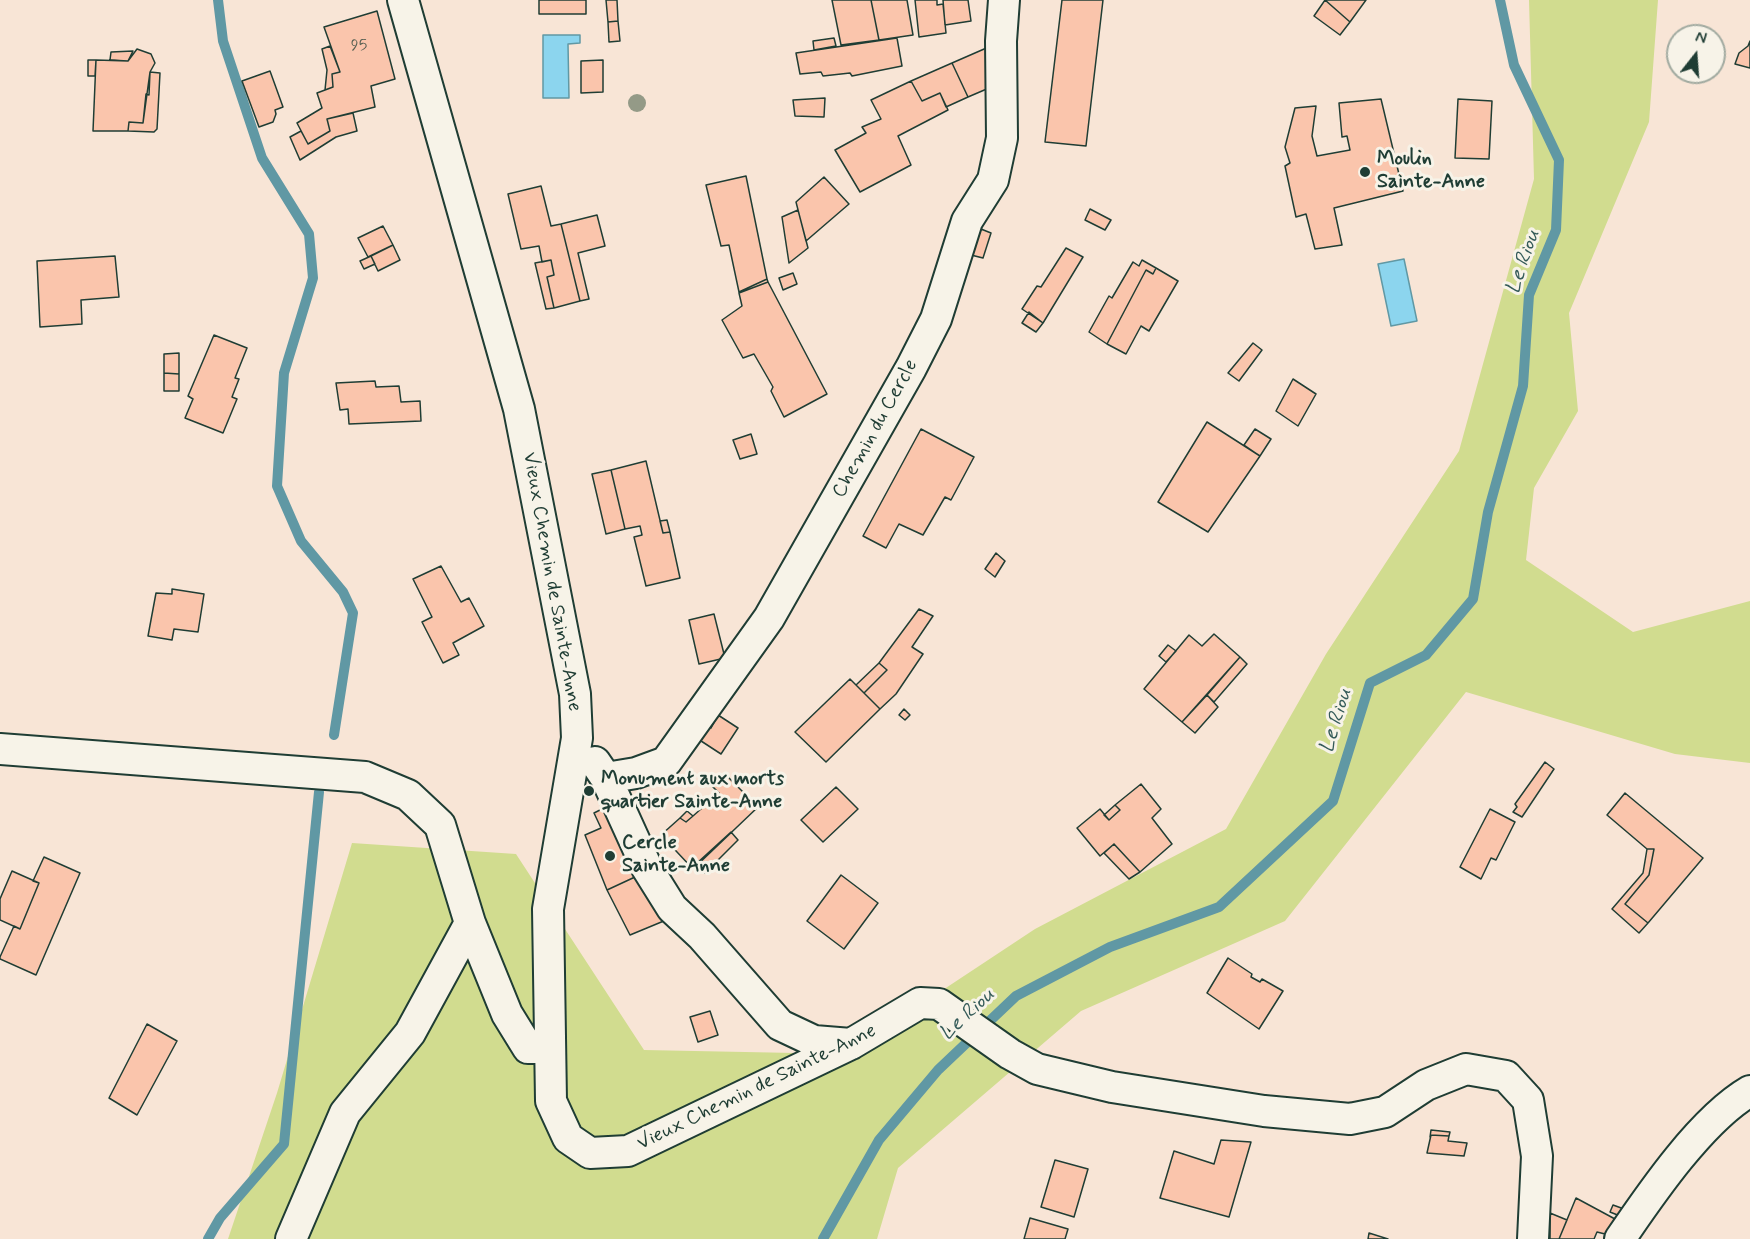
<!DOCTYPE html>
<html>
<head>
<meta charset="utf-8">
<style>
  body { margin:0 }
  #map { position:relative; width:1750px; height:1239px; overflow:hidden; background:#f8e5d6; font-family:Mynerve,sans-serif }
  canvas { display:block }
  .north { position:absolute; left:1666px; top:24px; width:60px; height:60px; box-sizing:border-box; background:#f7f3e8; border:2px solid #a1aaa0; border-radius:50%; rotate:17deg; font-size:16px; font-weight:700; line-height:24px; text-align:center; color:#1f3d34 }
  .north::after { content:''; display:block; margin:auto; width:21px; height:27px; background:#1f3d34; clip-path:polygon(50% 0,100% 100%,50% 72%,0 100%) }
</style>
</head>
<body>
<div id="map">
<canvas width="1750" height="1239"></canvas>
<div class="north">N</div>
</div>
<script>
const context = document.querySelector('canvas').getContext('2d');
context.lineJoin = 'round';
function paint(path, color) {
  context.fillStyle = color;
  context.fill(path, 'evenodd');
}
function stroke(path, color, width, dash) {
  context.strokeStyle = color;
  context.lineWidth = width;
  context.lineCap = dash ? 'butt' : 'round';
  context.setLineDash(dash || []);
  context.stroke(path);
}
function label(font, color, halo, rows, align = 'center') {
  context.font = font + ' Mynerve,sans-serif';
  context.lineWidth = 6;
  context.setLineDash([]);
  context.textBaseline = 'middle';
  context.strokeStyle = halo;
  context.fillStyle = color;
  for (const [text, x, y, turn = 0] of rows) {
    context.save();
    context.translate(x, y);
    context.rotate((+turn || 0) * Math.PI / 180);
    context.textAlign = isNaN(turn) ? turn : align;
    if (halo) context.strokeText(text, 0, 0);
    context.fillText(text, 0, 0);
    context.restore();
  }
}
const green = new Path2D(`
  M1529 0H1658L1649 122 1569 313 1578 411 1534 488 1526 560 1633 632 1750 601V763L1675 754 1466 692 1285 921 1081 1011 898 1168 877 1239H228L277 1093 352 843 516 854 644 1050 846 1054 1035 929 1226 829 1326 654 1459 451 1534 179Z`);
const water = new Path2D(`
  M543 35H580V43L568 44 569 98H543Z
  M1404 259 1417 321 1391 326 1378 264Z`);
const stream = new Path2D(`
  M218 0 223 41 262 158 309 234 313 278 284 373 277 486 301 541 343 592 353 613 334 735
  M208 1239 220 1218 284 1144 319 792
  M823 1239 879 1140 938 1070 1016 996 1110 947 1219 907 1333 801 1370 683 1426 655 1473 599 1488 512 1523 386 1529 295 1556 230 1559 160 1514 65 1500 0`);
const building = new Path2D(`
  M539 0H586V14H539Z
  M606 0H617L618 21 608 22Z
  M832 0H871L879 40 841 45Z
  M871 0H907L913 35 879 40Z
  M915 0H937V5L943 4 946 33 919 37Z
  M943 0H968L971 21 945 25Z
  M1062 0H1103L1086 146 1045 142Z
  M1325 0 1350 22 1340 35 1314 16Z
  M1325 0H1366L1350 22Z
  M377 11 395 79 371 86 375 107 327 119 330 131 308 144 297 123 322 108 317 93 333 87 332 74 340 72 324 27Z
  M618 21 620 41 609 42 608 22Z
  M834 38 836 46 814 50 813 41Z
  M897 38 902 66 852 76 850 73 823 76 821 72 800 74 796 53Z
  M1750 41V68L1735 64 1739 53 1748 46Z
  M330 46 340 72 332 74 333 87 325 90 327 70 322 49Z
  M991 46 989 88 968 97 952 63Z
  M137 49 151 54 155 63 150 72 149 95 146 94 143 123 129 122 128 131H93L96 60 128 61Z
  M133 51 128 61 110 60 111 52Z
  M88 60H96L95 76H88Z
  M603 60V92L581 93V61Z
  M952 63 968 97 946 107 940 93 922 101 911 81Z
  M270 71 283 107 275 110 276 114 273 122 259 127 242 81Z
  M150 72 160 73 157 129 154 132 128 131 129 122 143 123Z
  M911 81 922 101 940 93 948 110 898 136 911 165 860 192 835 150 866 133 862 127 881 119 871 100Z
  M825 98 824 117 795 116 793 100Z
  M1381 99 1403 191 1334 208 1342 245 1315 249 1306 214 1296 217 1285 166 1290 163 1285 147 1295 108 1316 106 1312 136 1317 156 1350 150 1347 136 1342 137 1339 103Z
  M1458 99 1492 101 1489 159 1455 158Z
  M353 113 357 131 336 137 300 160 290 137 301 131 308 144 330 131 327 119Z
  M746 176 767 279 739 292 729 245 721 246 706 185Z
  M824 177 849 204 806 241 796 202Z
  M541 186 551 226 561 224 580 301 554 308 547 277 554 275 551 260 542 262 539 246 521 249 508 194Z
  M1090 209 1111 220 1105 230 1085 220Z
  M798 210 808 248 789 263 782 217Z
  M597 215 605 246 578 253 589 299 580 301 561 224Z
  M383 226 393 245 368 257 358 238Z
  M981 229 991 233 983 258 971 255Z
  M393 245 400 260 378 271 371 256Z
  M1066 248 1083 257 1043 323 1022 309 1037 286 1041 287Z
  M115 256 119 297 81 300 82 324 40 327 37 261Z
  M371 256 375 264 364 269 360 261Z
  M551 260 554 275 547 277 554 308 546 309 535 263Z
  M1142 260 1156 268 1153 274 1146 270 1107 344 1089 332 1109 296 1112 298 1133 262 1139 266Z
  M1156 268 1178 281 1149 331 1141 326 1126 354 1107 344 1146 270 1153 274Z
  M793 273 797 284 783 290 779 278Z
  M767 279 768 282 739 293V292Z
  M768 282 827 394 784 417 771 391 773 387 754 354 743 358 722 320 742 306 739 293Z
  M1029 312 1043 323 1036 332 1022 323Z
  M214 335 247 348 235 378 239 379 232 397 237 399 223 433 185 418 193 399 188 396Z
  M1253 343 1262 350 1239 381 1228 373Z
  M179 353V374L164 373V354Z
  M164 373 179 374V391H164Z
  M1293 379 1316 394 1298 426 1276 411Z
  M375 381 376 387 399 386 401 402 420 401 421 421 349 424 348 409 340 410 336 383Z
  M1207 422 1260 456 1208 532 1158 502Z
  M921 429 974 457 951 500 945 497 923 535 899 524 886 548 863 536Z
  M1255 429 1271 439 1260 456 1244 445Z
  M751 434 757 454 740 459 733 440Z
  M646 461 663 533 670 532 680 578 646 586 634 537 642 535 640 526 625 529 611 470Z
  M611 470 625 529 606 534 592 474Z
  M667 520 670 532 663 533 660 521Z
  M996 553 1005 561 995 577 985 569Z
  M441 566 461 602 469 598 484 626 453 643 459 655 443 663 422 622 432 617 413 579Z
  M172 589 204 594 198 632 174 629 172 640 148 636 156 593 172 594Z
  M919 609 933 616 912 647 923 654 896 694 880 709 864 693 887 670 879 663Z
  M714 614 725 658 699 664 689 620Z
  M1214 634 1240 657 1182 722 1144 689 1189 635 1202 646Z
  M1168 645 1176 651 1166 662 1159 656Z
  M1240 657 1247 664 1214 702 1207 695Z
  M879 663 887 670 864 693 856 685Z
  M850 679 880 709 826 762 795 732Z
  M1207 695 1218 707 1195 733 1182 722Z
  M904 709 910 715 905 720 899 715Z
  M718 715 738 728 721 754 698 739 707 725 711 728Z
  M1545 762 1554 769 1522 817 1513 812 1517 807 1515 804Z
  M727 776 758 807 693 869 661 835 680 818 686 822 693 816 719 793 713 787Z
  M1141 784 1161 809 1152 818 1172 844 1140 872 1114 844 1100 856 1077 828 1100 809 1109 820 1120 810 1115 805Z
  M836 787 858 809 823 842 801 820Z
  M1625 793 1703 858 1648 923 1625 904 1649 875 1654 849H1647L1607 815Z
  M1115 805 1120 810 1109 820 1104 815Z
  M604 808 635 877 607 890 585 835 601 828 594 813Z
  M1490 809 1515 822 1496 860 1491 858 1481 879 1460 867Z
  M687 811 693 816 686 822 680 818Z
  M731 832 738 840 705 873 696 864Z
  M1114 844 1140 872 1129 879 1104 853Z
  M1647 849H1654L1649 875 1625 904 1648 923 1639 933 1612 909 1643 873Z
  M44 857 80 873 36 975 0 959V957L14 926 20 929 39 883 33 881Z
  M12 871 39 883 20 929 0 920V899Z
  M841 875 878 903 844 949 807 921Z
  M635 877 659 908 671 918 630 935 607 890Z
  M1228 958 1252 974 1251 977 1260 982 1262 979 1283 991 1259 1029 1207 993Z
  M710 1011 718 1035 698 1042 690 1017Z
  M147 1024 177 1041 137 1115 109 1098Z
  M1431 1130 1450 1132 1449 1136 1431 1135 1430 1137Z
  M1431 1135 1449 1136 1448 1141 1467 1143 1464 1156 1427 1153Z
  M1221 1140 1251 1142 1229 1217 1160 1198 1174 1151 1214 1164Z
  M1055 1160 1088 1169 1074 1217 1041 1207Z
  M1576 1198 1615 1219 1605 1234 1597 1232 1594 1239H1559Z
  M1613 1205 1624 1209 1620 1216 1610 1212Z
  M1550 1213 1567 1220 1559 1239H1550Z
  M1030 1218 1068 1229 1065 1239H1024Z
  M1369 1233 1388 1239H1368Z`);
const street = new Path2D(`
  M403 0 519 409 575 694 577 738 548 909 551 1101 568 1138 590 1153 628 1151 851 1044 920 1003 939 1004 1010 1054 1037 1069 1112 1087 1264 1111 1350 1119 1385 1112 1426 1085 1466 1069 1506 1076 1528 1100 1537 1156 1533 1239
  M0 749 365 777 408 795 440 825 470 923 507 1014 528 1048H550
  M595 762 606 778 647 868 672 908 702 936 780 1025 814 1041 851 1044
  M606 778 636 773 666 762 769 618 911 368 936 319 967 221 993 180 1002 138 1001 41 1004 0
  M291 1239 345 1113 410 1033 470 923
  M1620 1239C1652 1192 1702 1119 1750 1091`);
const trees = [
  [637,103]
];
const markers = [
  [1365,172,6,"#1f3d34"],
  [589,791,6,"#1f3d34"],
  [610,856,6,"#1f3d34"]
];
const numberNames = [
  ["95",359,47]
];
const poiNames = [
  ["Moulin",1377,160],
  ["Sainte-Anne",1377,183],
  ["Monument aux morts",601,780],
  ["quartier Sainte-Anne",601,803],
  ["Cercle",622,844],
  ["Sainte-Anne",622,867]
];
const streetNames = [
  ["Chemin du Cercle",876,429,-61],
  ["Vieux Chemin de Sainte-Anne",551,582,80],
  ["Vieux Chemin de Sainte-Anne",757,1088,-26]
];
const waterNames = [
  ["Le Riou",1524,262,-71],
  ["Le Riou",1337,721,-73],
  ["Le Riou",968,1015,-43]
];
paint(green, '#d1dc8f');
paint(water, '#8cd5ee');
stroke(water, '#6098a4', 1.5);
stroke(stream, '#6098a4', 10);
paint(building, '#fac5ac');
stroke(building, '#1f3d34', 1.5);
stroke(street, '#1f3d34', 34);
stroke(street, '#f7f3e8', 30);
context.fillStyle = '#949a87';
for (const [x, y] of trees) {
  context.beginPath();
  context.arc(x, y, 9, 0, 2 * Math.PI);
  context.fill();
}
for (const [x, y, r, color] of markers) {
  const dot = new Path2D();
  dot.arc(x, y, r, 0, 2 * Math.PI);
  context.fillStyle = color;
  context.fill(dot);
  stroke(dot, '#f7f3e8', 2);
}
label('16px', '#565f52', null, numberNames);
label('bold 20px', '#1f3d34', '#f7f3e8', poiNames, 'left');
label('20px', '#1f3d34', '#f7f3e8', streetNames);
label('italic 21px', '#355b59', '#f7f3e8', waterNames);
</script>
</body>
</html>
